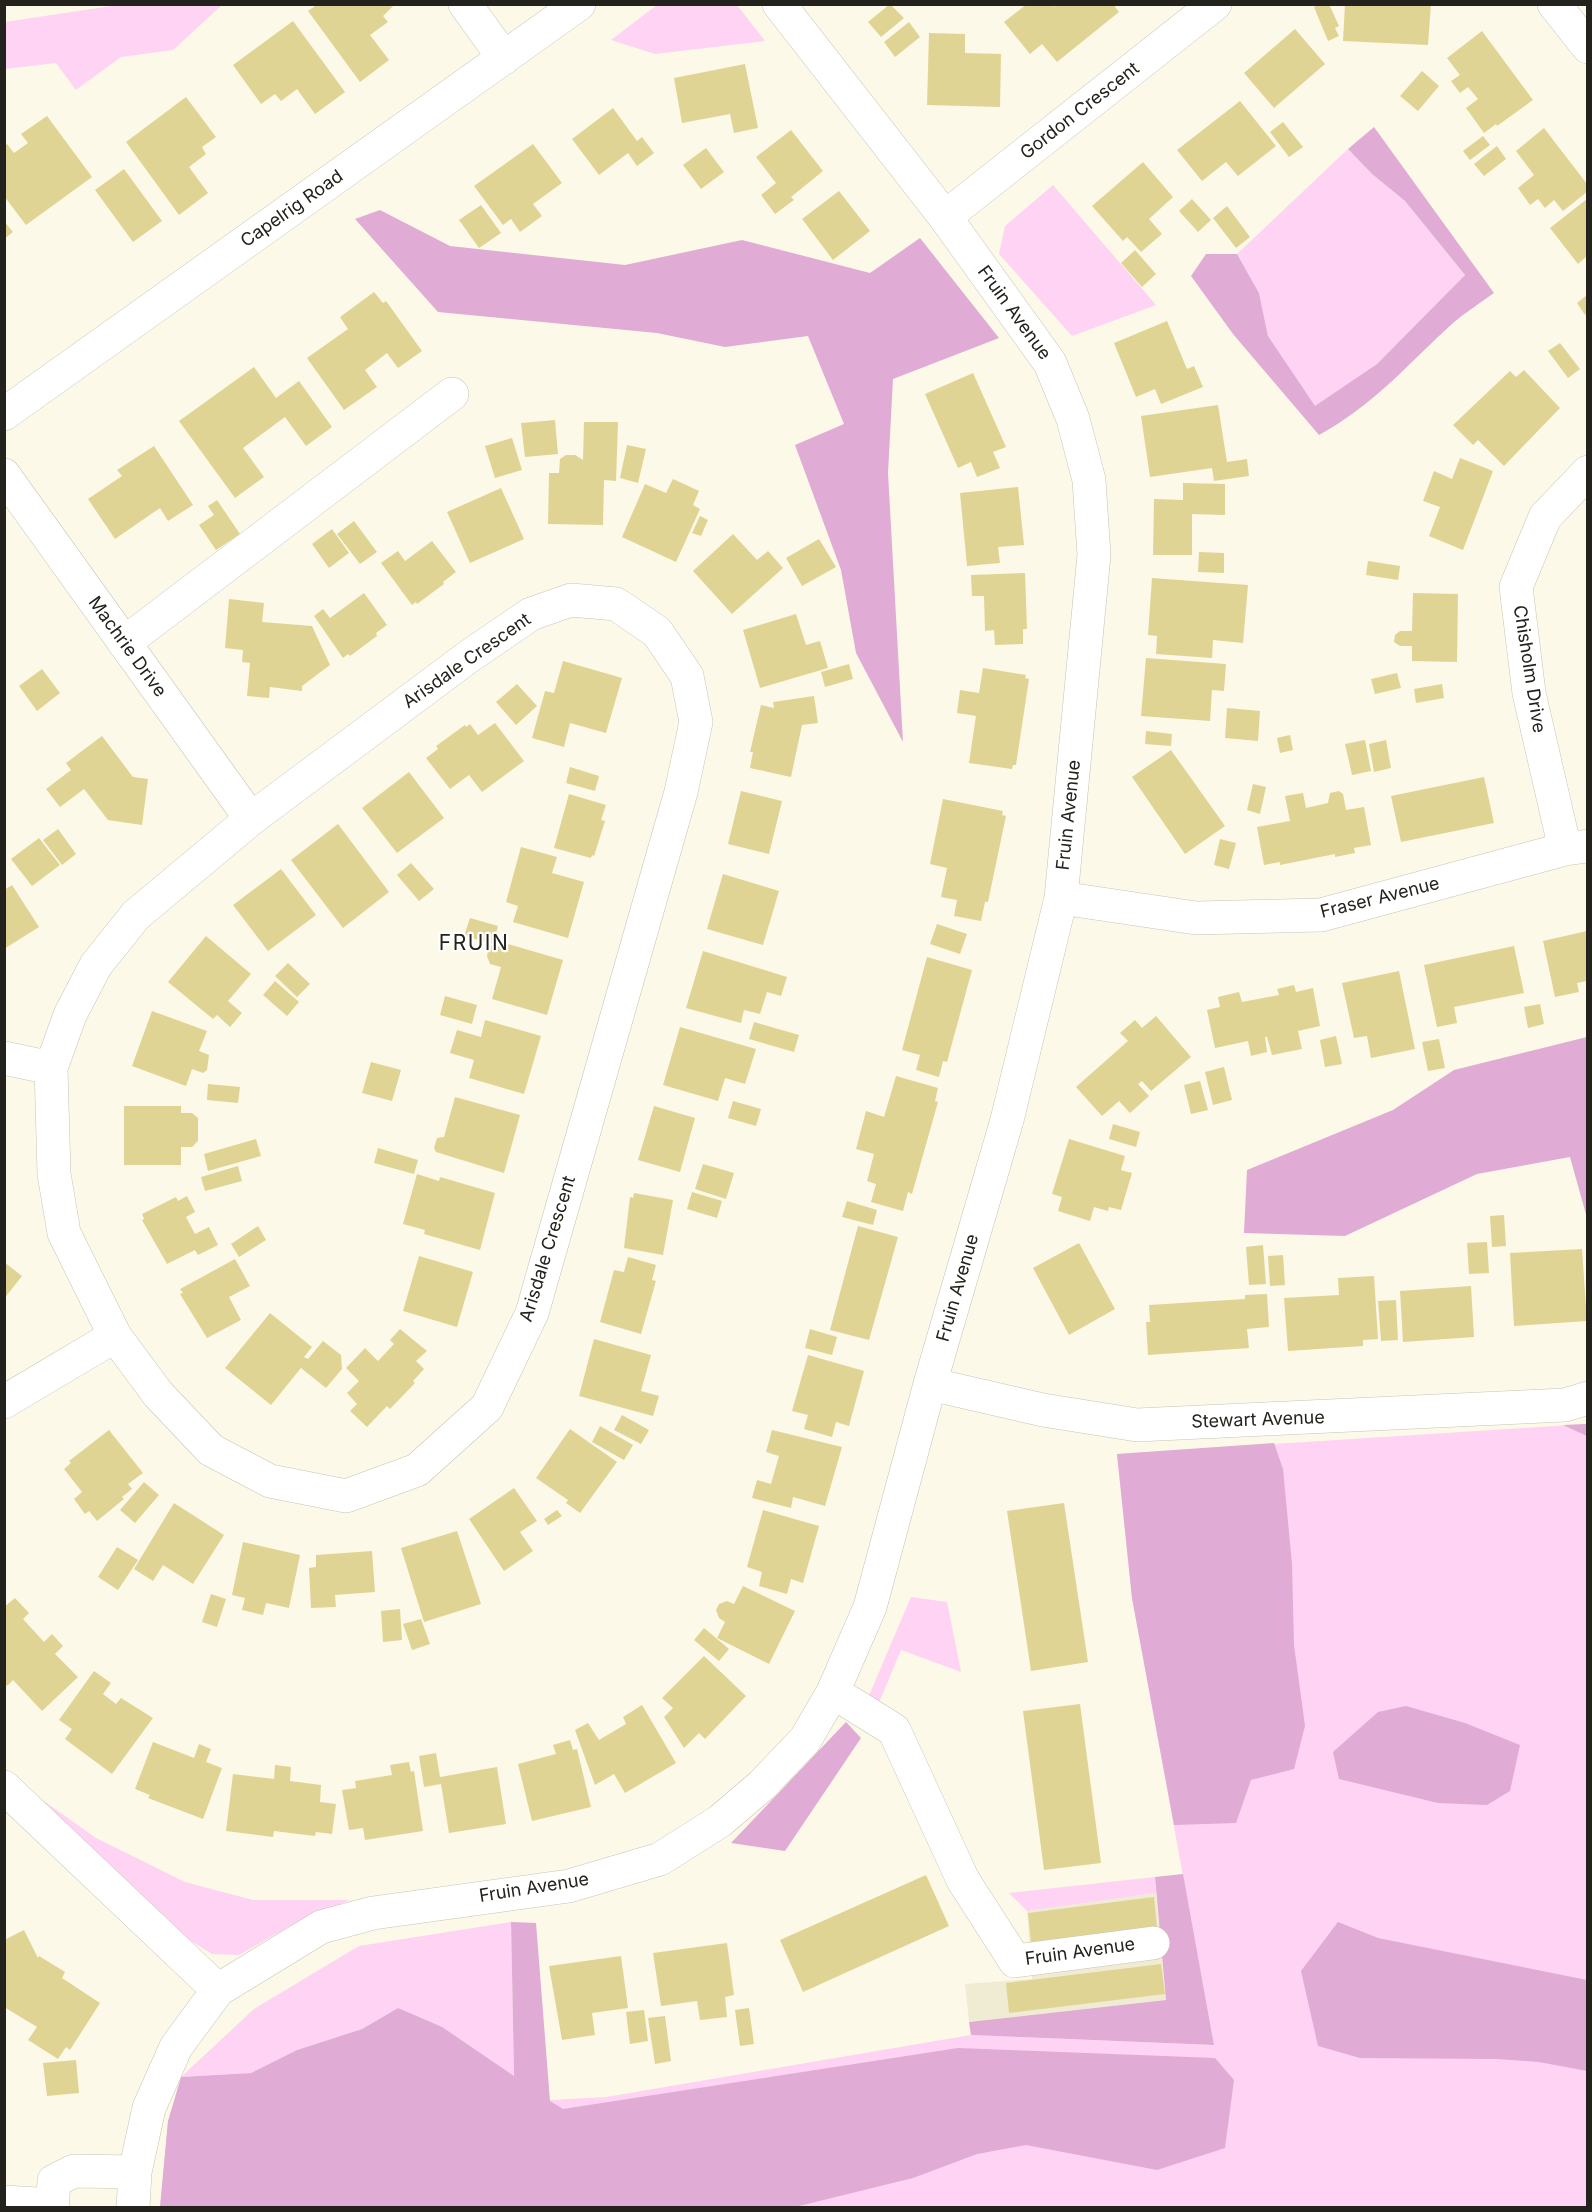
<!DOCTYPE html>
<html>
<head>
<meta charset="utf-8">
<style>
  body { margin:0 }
  #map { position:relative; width:1592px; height:2212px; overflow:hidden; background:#fcf9e8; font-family:Inter,sans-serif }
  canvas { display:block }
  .frame { position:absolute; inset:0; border:6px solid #23221c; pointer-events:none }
</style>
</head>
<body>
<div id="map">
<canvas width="1592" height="2212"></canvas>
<div class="frame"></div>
</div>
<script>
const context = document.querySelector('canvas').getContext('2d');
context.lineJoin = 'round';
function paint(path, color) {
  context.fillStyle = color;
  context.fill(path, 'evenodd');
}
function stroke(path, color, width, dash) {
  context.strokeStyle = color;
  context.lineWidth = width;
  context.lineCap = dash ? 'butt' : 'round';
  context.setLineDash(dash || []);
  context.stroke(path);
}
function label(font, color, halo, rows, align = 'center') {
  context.font = font + ' Inter,sans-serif';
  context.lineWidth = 4.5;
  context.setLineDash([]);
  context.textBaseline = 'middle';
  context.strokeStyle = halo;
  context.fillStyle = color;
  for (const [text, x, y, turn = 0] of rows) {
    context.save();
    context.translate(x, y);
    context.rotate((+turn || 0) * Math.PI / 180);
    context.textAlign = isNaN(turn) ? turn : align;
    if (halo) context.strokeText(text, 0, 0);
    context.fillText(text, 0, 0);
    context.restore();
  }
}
const built = new Path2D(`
  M1156 1893 1166 2000 969 2022 965 1984 1032 1979 1027 1911Z`);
const green = new Path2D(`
  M118 5H222L173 50 121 57 76 90 56 63 5 69V22Z
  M737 5 765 41 655 54 611 40 657 5Z
  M1348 149 1372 174 1405 201 1465 275 1377 364 1315 407 1268 336 1259 293 1237 254Z
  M1053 185 1156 305 1072 336 999 254 1005 226Z
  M1587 1424V2207L160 2208 168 2121 606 2097 971 2035 1214 2045 1132 1598 1117 1454Z
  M911 1597 947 1602 961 1672 901 1650 878 1705 868 1698Z
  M34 1794 96 1838 185 1882 253 1900H350L297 1922 239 1955 212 1954 183 1936Z
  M1155 1877 1156 1893 1027 1911 1009 1893Z
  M511 1922 514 2076 398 2008 362 2029 297 2050 251 2073 181 2077 254 2009 359 1946Z`);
const forest = new Path2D(`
  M1374 127 1494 293C1480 303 1466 312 1453 323 1408 364 1374 405 1319 435L1233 334 1191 276 1206 254H1237L1259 293 1268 336 1315 406 1377 364 1465 275 1405 201 1372 174 1348 149Z
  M380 210 450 246 625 265 742 240 870 273 920 238 999 338 893 379 888 473 903 742 856 653 841 570 795 445 844 424 808 336 725 347 657 333 438 312 355 219Z
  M1587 1037V1218L1570 1157 1477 1174 1345 1236 1244 1233 1247 1170 1393 1110 1454 1070Z
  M1587 1424V1436L1563 1425Z
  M1274 1443 1283 1469 1292 1564 1294 1645 1305 1726 1294 1769 1251 1780 1236 1823 1174 1825 1132 1598 1117 1454Z
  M1406 1706 1465 1723 1520 1745 1510 1791 1487 1805 1438 1803 1339 1779 1333 1752 1378 1712Z
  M846 1722 861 1738 785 1851 731 1843Z
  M1183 1874 1214 2045 971 2035 969 2022 1166 2000 1155 1877Z
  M511 1922 536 1923 550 2101 563 2109 958 2048 1215 2058 1234 2080 1225 2148 1157 2170 1026 2145 977 2154 913 2178 795 2207H160L168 2121 181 2077 251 2073 297 2050 362 2029 398 2008 442 2027 514 2076Z
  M1338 1922 1378 1938 1587 1980V2071L1539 2062 1497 2059 1360 2058 1318 2046 1301 1971Z`);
const building = new Path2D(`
  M318 4H395L383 16 388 22 370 35 389 60 360 82 308 11Z
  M890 4 904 18 881 37 868 22Z
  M1027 4H1052L1054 7 1057 4H1113L1119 12 1057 62 1042 44 1030 54 1004 22Z
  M1320 4H1329L1339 26 1335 28 1339 36 1328 41 1314 7Z
  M1345 4H1431L1428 45 1343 41Z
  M293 21 345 92 315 114 297 89 281 101 275 94 261 104 233 65Z
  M909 22 920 37 895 57 884 42Z
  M1295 29 1325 64 1274 108 1244 73Z
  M1482 31 1533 100 1497 126 1496 124 1484 133 1466 108 1478 99 1468 87 1460 93 1451 81 1460 75 1447 58Z
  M929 33 965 34V53L1001 54 1000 107 927 105Z
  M745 64 758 128 734 133 730 114 682 123 674 78Z
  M1422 71 1439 86 1418 111 1400 96Z
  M186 97 216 137 202 147 206 154 189 167 208 193 179 215 126 142Z
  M1240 101 1276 146 1238 176 1226 162 1202 181 1177 150Z
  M613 108 637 141 642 137 654 153 637 166 628 153 599 175 572 139Z
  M47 116 92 177 26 225 4 196V146L7 144 14 153 28 143 21 134Z
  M1283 122 1303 147 1289 157 1270 132Z
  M1544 128 1587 184V192L1563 211 1554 200 1545 208 1538 199 1530 205 1518 188 1534 175 1516 151Z
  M791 130 823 171 791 197 794 200 775 214 761 195 776 183 756 157Z
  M1483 136 1490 145 1470 160 1463 151Z
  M533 144 562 183 533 204 542 216 520 232 511 219 503 225 474 186Z
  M1497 146 1506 159 1484 176 1474 164Z
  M706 148 724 172 701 189 683 165Z
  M1143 162 1173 197 1149 219 1162 234 1141 252 1127 237 1123 241 1092 206Z
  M124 169 162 221 133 242 95 190Z
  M839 191 870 231 833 260 802 219Z
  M1192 199 1211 220 1198 232 1179 211Z
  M1587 199V256L1578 264 1550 228Z
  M481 205 501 233 479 248 459 220Z
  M1227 206 1250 237 1236 248 1213 218Z
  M4 221 13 232 4 239Z
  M1135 250 1156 274 1142 287 1121 263Z
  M374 292 383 303 386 301 422 351 398 368 387 353 365 370 377 387 344 410 307 358 348 329 340 317Z
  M1587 295V313L1585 315 1577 303Z
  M1167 321 1187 369 1194 366 1203 387 1161 404 1155 389 1136 397 1114 343Z
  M1560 343 1580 369 1568 378 1548 351Z
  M254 367 276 398 299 381 332 427 306 446 285 417 243 448 264 477 235 498 179 421Z
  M1524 370 1560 408 1504 466 1478 440 1473 445 1453 425 1510 371 1516 377Z
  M973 373 1006 447 993 452 1000 468 977 477 971 462 958 468 925 394Z
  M1218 405 1227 462 1247 459 1249 476 1214 481 1212 468 1150 477 1141 416Z
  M555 420 558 454 525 457 521 423Z
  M584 422H618L616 481 604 480 603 525 548 524 549 473H559L560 459 566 455H575L583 460Z
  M512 438 522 470 495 478 485 446Z
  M627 445 646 449 638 483 620 478Z
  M154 446 193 505 168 521 160 508 115 539 88 499 122 476 117 470Z
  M1460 458 1493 471 1463 550 1429 536 1440 507 1423 501 1434 471 1452 479Z
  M673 479 699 491 693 505 700 509 676 562 622 537 645 484 666 493Z
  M1183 483 1225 484V515L1192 514V555H1153L1154 499 1183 500Z
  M1018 487 1024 545 998 547 1000 563 967 566 960 493Z
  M501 488 524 539 470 563 447 512Z
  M217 500 240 534 216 550 199 525 214 515 208 506Z
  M700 516 708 520 701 536 692 533Z
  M354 521 377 552 360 564 337 534Z
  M332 529 349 553 329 568 312 544Z
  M733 534 757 560 768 551 783 568 732 614 693 571Z
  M819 539 836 567 802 586 786 558Z
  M432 541 456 572 443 582 444 584 417 604 416 602 412 605 381 563 398 551 405 561Z
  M1199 552 1224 553V573L1198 572Z
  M1368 561 1400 566 1398 580 1366 575Z
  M1025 573 1027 629H1023V644L995 645 994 630 985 631 984 596H972L971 575Z
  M1152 578 1248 585 1243 643 1213 640 1212 658 1156 654 1157 636 1148 635Z
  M364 593 387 625 376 633 377 636 350 656 348 654 343 658 314 616 323 609 330 618Z
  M1413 593 1458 594 1457 662 1412 661V646H1400L1394 642 1395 635 1400 631H1412Z
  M229 599 264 603 262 622 312 626 330 665 302 686V691L270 687 269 698 247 696 250 663 242 662 243 650 225 648Z
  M796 614 806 645 820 641 828 668 760 688 743 630Z
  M1146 658 1226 664 1224 691 1212 690 1210 721 1141 716Z
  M563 661 622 678 606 733 570 723 564 747 532 738 545 691 554 693Z
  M849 664 853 679 825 687 821 672Z
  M983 668 1026 675 1025 678 1029 679 1016 765H1013L1012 769 969 763 976 716 957 713 960 690 979 693Z
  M42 669 60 693 37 711 19 686Z
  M1397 673 1401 688 1375 694 1371 679Z
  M517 684 537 706 516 725 496 702Z
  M1442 684 1444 698 1416 703 1414 689Z
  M814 696 818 723 802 725 791 777 750 768 753 752H750L761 705 774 708 773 702Z
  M1227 708 1260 711 1258 741 1225 738Z
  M495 723 524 761 482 792 469 775 450 789 426 758 438 749 436 746 465 725 466 727 470 724 478 735Z
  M1146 731 1172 734 1171 746 1145 744Z
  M1290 735 1293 750 1280 753 1277 738Z
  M102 736 133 777 148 779 142 825 108 820 84 789 60 807 46 789 71 770 66 763Z
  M1365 740 1371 771 1352 775 1345 744Z
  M1386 740 1391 768 1374 772 1369 744Z
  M1171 750 1225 826 1185 854 1132 777Z
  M570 767 599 776 595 791 566 783Z
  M409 772 444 818 397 853 362 808Z
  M1484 777 1494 823 1401 842 1391 796Z
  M1253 784 1266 787 1260 814 1247 810Z
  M741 791 782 801 769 854 728 844Z
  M1339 791 1343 794 1346 810 1364 807 1371 845 1354 848 1355 853 1335 857V854L1280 865V862L1264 865 1257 827 1290 821 1285 796 1303 793 1306 808 1328 803 1330 793Z
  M569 794 606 805 601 820 605 821 594 856 592 855 591 858 554 848Z
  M943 799 1003 811 1002 815 1006 816 988 902H985L981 921 954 916 957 900 941 897 947 868 930 864Z
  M338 824 389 892 343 928 291 860Z
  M58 829 76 854 62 865 43 840Z
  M39 838 60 865 32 886 11 859Z
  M1220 839 1236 843 1229 869 1214 865Z
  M521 847 557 857 552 873 584 882 568 938 513 922 518 906 506 902Z
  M411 863 434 889 419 901 397 875Z
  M281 869 316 915 268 951 233 905Z
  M723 874 779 891 763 945 707 929Z
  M12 885 39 927 4 949V890Z
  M470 918 498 926 493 944 464 936Z
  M937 924 967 934 960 954 930 944Z
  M1587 931V981L1577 983 1579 992 1555 997 1543 941Z
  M206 936 251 974 228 1001 242 1013 230 1027 217 1015 213 1019 168 982Z
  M496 943 507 946 508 944 563 960 547 1015 492 999 501 967 490 964 487 956 489 946Z
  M1514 946 1524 993 1454 1007 1457 1023 1437 1027 1424 965Z
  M703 951 787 977 781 996 767 992 760 1014 744 1010 741 1023 686 1008Z
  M927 957 972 970 947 1062 943 1061 939 1077 916 1070 920 1055 902 1050Z
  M288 963 310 984 297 997 275 976Z
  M1399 971 1415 1049 1371 1058 1367 1036 1354 1038 1342 983Z
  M275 981 299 1002 287 1016 263 995Z
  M1294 985 1296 992 1313 988 1320 1026 1298 1031 1302 1049 1272 1055 1267 1037H1265L1267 1052 1251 1056 1248 1041 1215 1048 1207 1010 1220 1007 1218 997 1239 992 1242 1002 1279 995 1277 989Z
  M445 996 477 1005 472 1024 440 1015Z
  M1540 1004 1544 1024 1528 1028 1524 1007Z
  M152 1011 207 1031 199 1051 209 1055 207 1070 203 1073 192 1069 186 1086 132 1066Z
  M1156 1016 1191 1057 1151 1091 1142 1081 1138 1084 1149 1096 1130 1113 1119 1101 1102 1116 1076 1087 1128 1041 1120 1033 1135 1020 1142 1028Z
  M485 1020 541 1036 524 1094 469 1078 474 1060 450 1053 457 1030 481 1037Z
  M754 1022 799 1035 794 1052 749 1039Z
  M680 1027 756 1049 745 1084 725 1078 718 1101 663 1085Z
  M1336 1036 1342 1064 1325 1067 1320 1040Z
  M1439 1039 1445 1068 1428 1071 1422 1042Z
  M371 1062 401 1070 392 1101 362 1093Z
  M1224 1067 1232 1100 1213 1105 1205 1072Z
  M896 1076 938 1088 935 1101 938 1102 912 1194 908 1192 903 1211 871 1202 876 1184 867 1181 874 1154 856 1149 866 1111 884 1117Z
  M1200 1081 1208 1110 1191 1114 1184 1085Z
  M208 1084 240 1087 238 1103 207 1100Z
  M455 1097 520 1115 504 1173 436 1152 434 1148 437 1138 444 1137Z
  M733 1101 761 1109 756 1126 728 1118Z
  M124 1106H181V1113H192L198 1118V1141L192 1147H181V1165H124Z
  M654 1106 695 1118 680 1172 638 1160Z
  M1113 1124 1140 1132 1136 1147 1109 1139Z
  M256 1139 261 1156 208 1171 204 1154Z
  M1069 1139 1125 1156 1121 1170 1132 1173 1121 1210 1109 1207 1108 1211 1094 1207 1090 1221 1058 1211 1062 1197 1052 1194Z
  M378 1148 418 1160 414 1174 374 1163Z
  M703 1164 734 1173 726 1199 695 1189Z
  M238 1166 242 1181 205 1191 201 1177Z
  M417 1174 439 1181 440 1177 495 1193 480 1250 424 1234 425 1230 403 1224Z
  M692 1192 722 1201 717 1218 687 1209Z
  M634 1193 673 1200 663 1255 624 1248 630 1197 633 1198Z
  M187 1196 195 1212 186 1217 195 1234 209 1227 218 1245 198 1255 195 1250 167 1264 142 1220 144 1219 142 1214 176 1197 178 1201Z
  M847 1201 877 1210 873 1225 842 1217Z
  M1504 1215 1506 1246 1492 1247 1490 1216Z
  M258 1226 266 1240 239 1257 231 1244Z
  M858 1226 898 1237 869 1340 830 1330Z
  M1487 1242 1489 1273 1469 1274 1467 1243Z
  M1079 1243 1115 1309 1069 1335 1033 1268Z
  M1263 1245 1266 1284 1249 1285 1246 1247Z
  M1582 1249 1587 1321 1514 1326 1510 1253Z
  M1283 1255 1285 1285 1270 1286 1268 1256Z
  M419 1256 473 1272 457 1327 403 1311Z
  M628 1257 656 1265 652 1280 656 1281 641 1334 600 1322 614 1270 624 1272Z
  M235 1259 250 1286 229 1297 241 1320 207 1338 180 1294 183 1293 180 1289Z
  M4 1262 22 1276 4 1299Z
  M1374 1276 1378 1339 1363 1340V1346L1288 1351 1284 1298 1339 1295 1338 1278Z
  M1471 1286 1474 1337 1403 1342 1400 1291Z
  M1267 1294 1269 1327 1247 1329 1249 1348 1148 1355 1146 1322H1150L1149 1305 1245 1299V1295Z
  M1396 1300 1398 1340 1381 1341 1378 1301Z
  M270 1313 312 1347 304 1357 308 1359 323 1341 341 1355 342 1369 326 1388 301 1368 271 1405 225 1368Z
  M400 1329 427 1351 416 1361 424 1369 413 1381 415 1383 390 1409 387 1406 367 1427 350 1411 357 1404 347 1393 359 1381 346 1368 365 1348 378 1361 394 1344 390 1340Z
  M810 1329 837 1337 832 1355 805 1348Z
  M594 1339 651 1355 641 1391 659 1396 653 1416 579 1396Z
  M808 1355 864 1371 849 1426 836 1422 832 1437 804 1429 808 1415 792 1411Z
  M622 1415 649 1430 641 1444 614 1430Z
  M600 1426 633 1445 624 1460 592 1442Z
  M570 1429 617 1462 580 1513 566 1503 568 1500 536 1478Z
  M109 1430 143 1473 128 1484 132 1489 122 1497 124 1499 97 1521 89 1511 85 1514 74 1499 82 1492 64 1469 71 1463 69 1461Z
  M772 1430 842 1447 825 1506 793 1497 791 1508 752 1498 757 1480 771 1484 779 1456 766 1452Z
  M144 1482 159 1495 135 1523 120 1510Z
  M514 1488 537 1521 520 1532 533 1551 504 1571 469 1519Z
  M174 1503 224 1535 193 1584 163 1565 153 1581 134 1569Z
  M1064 1503 1088 1662 1031 1671 1007 1511Z
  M557 1510 562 1516 548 1525 544 1519Z
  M763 1510 819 1526 803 1583 791 1579 787 1594 759 1586 762 1572 747 1567Z
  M457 1531 481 1604 424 1622 401 1548Z
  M243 1542 300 1555 289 1608 266 1603 263 1615 242 1610 245 1598 232 1595Z
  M117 1547 138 1560 118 1590 98 1577Z
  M372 1551 375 1592 335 1595 336 1607 311 1608 309 1568 316 1567V1555Z
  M743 1586 795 1611 769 1664 717 1638 725 1622 719 1618 716 1610 719 1604 727 1601 734 1604Z
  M211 1594 226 1599 217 1627 202 1622Z
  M15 1598 29 1613 23 1619 44 1642 52 1634 63 1646 55 1654 78 1677 42 1711 13 1680 7 1686 4 1683V1607Z
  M400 1609 402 1640 383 1642 381 1611Z
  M421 1619 430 1644 412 1650 403 1624Z
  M704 1628 729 1649 719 1661 694 1640Z
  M704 1656 746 1696 705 1739 699 1733 684 1748 664 1717 673 1708 662 1698Z
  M94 1671 111 1683 103 1694 116 1704 121 1698 153 1718 112 1774 65 1739 72 1729 59 1720Z
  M1080 1704 1101 1863 1044 1870 1023 1711Z
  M642 1705 676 1763 625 1793 614 1774 595 1785 575 1730 588 1723 599 1740 626 1724 623 1717Z
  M570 1740 573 1750 577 1749 591 1807 532 1821 518 1764 556 1754 553 1745Z
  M153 1742 194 1758 199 1744 211 1749 206 1762 222 1768 203 1819 148 1798 150 1795 135 1789Z
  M436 1753 440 1777 497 1767 506 1824 449 1833 441 1784 424 1787 419 1756Z
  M409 1762 411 1772 414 1771 423 1831 365 1840 363 1828 349 1830 342 1790 356 1788 355 1781 392 1775 390 1765Z
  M275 1765 291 1767 290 1781 321 1785 320 1802 336 1804 332 1834 316 1832 315 1836 274 1831 273 1837 226 1831 233 1774 274 1779Z
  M926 1875 949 1926 803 1992 780 1940Z
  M1154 1897 1157 1927 1031 1942 1028 1913Z
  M24 1930 38 1958 39 1956 65 1972 62 1978 100 2003 70 2050 66 2047 58 2059 28 2040 37 2027 4 2007V1940Z
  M727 1943 734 1995 725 1997 727 2017 700 2020 697 2001 661 2006 653 1953Z
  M621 1956 628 2008 592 2013 595 2035 562 2040 549 1966Z
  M1161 1964 1165 1994 1009 2013 1006 1983Z
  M749 2008 754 2044 740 2046 735 2010Z
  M644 2010 648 2041 630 2044 626 2012Z
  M665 2016 671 2061 655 2064 648 2018Z
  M76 2060 79 2093 47 2096 43 2063Z`);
const minor = new Path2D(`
  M465 4 504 58
  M1554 4 1588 47
  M945 217 1215 4
  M4 414 579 4
  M4 475 251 819
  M571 600 616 604 657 632 687 676 696 722 681 792 532 1313 487 1407 417 1470 346 1496 270 1481 211 1450 158 1394 115 1336 64 1233 54 1174 51 1068 70 1015 96 965 136 915 251 819 468 657 531 614Z
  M124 643 452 394
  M1565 849 1529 693 1516 587 1545 517 1588 472
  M1061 898 1196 918 1321 915 1565 849 1588 846
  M4 1058 51 1068
  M930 1384 1043 1410 1137 1425 1565 1405 1588 1398
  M4 1402 115 1336
  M833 1692 894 1730 963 1880 1015 1961 1153 1943
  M4 1787 218 1990
  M4 2202 53 2205
  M52 2208 54 2181 74 2171 135 2172
  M133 2208 135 2172 149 2108 176 2047 218 1990 321 1927 373 1913 569 1886 660 1859 720 1821 762 1785 805 1740 833 1692 870 1607 930 1384 1007 1120 1061 898 1094 555 1089 480 1073 419 1050 363 945 217 779 4`);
const streetNames = [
  ["Gordon Crescent",1080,111,-38],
  ["Capelrig Road",292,209,-35],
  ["Fruin Avenue",1014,313,54],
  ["Machrie Drive",127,647,54],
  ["Arisdale Crescent",467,661,-35],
  ["Chisholm Drive",1529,669,81],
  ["Fruin Avenue",1069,815,-84],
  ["Fraser Avenue",1380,898,-14],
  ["Arisdale Crescent",548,1249,-73],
  ["Fruin Avenue",958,1288,-74],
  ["Stewart Avenue",1258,1420,-2],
  ["Fruin Avenue",534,1888,-9],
  ["Fruin Avenue",1080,1952,-8]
];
const quarterNames = [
  ["FRUIN",474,944]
];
paint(built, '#f0ecd4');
paint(green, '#fed3f4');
paint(forest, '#e0abd5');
paint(building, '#e0d494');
stroke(minor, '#c7c4b4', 34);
stroke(minor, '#fff', 33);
label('18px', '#23221c', '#fff', streetNames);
context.letterSpacing = '1.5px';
label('21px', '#23221c', '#fff', quarterNames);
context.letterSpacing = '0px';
</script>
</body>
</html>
